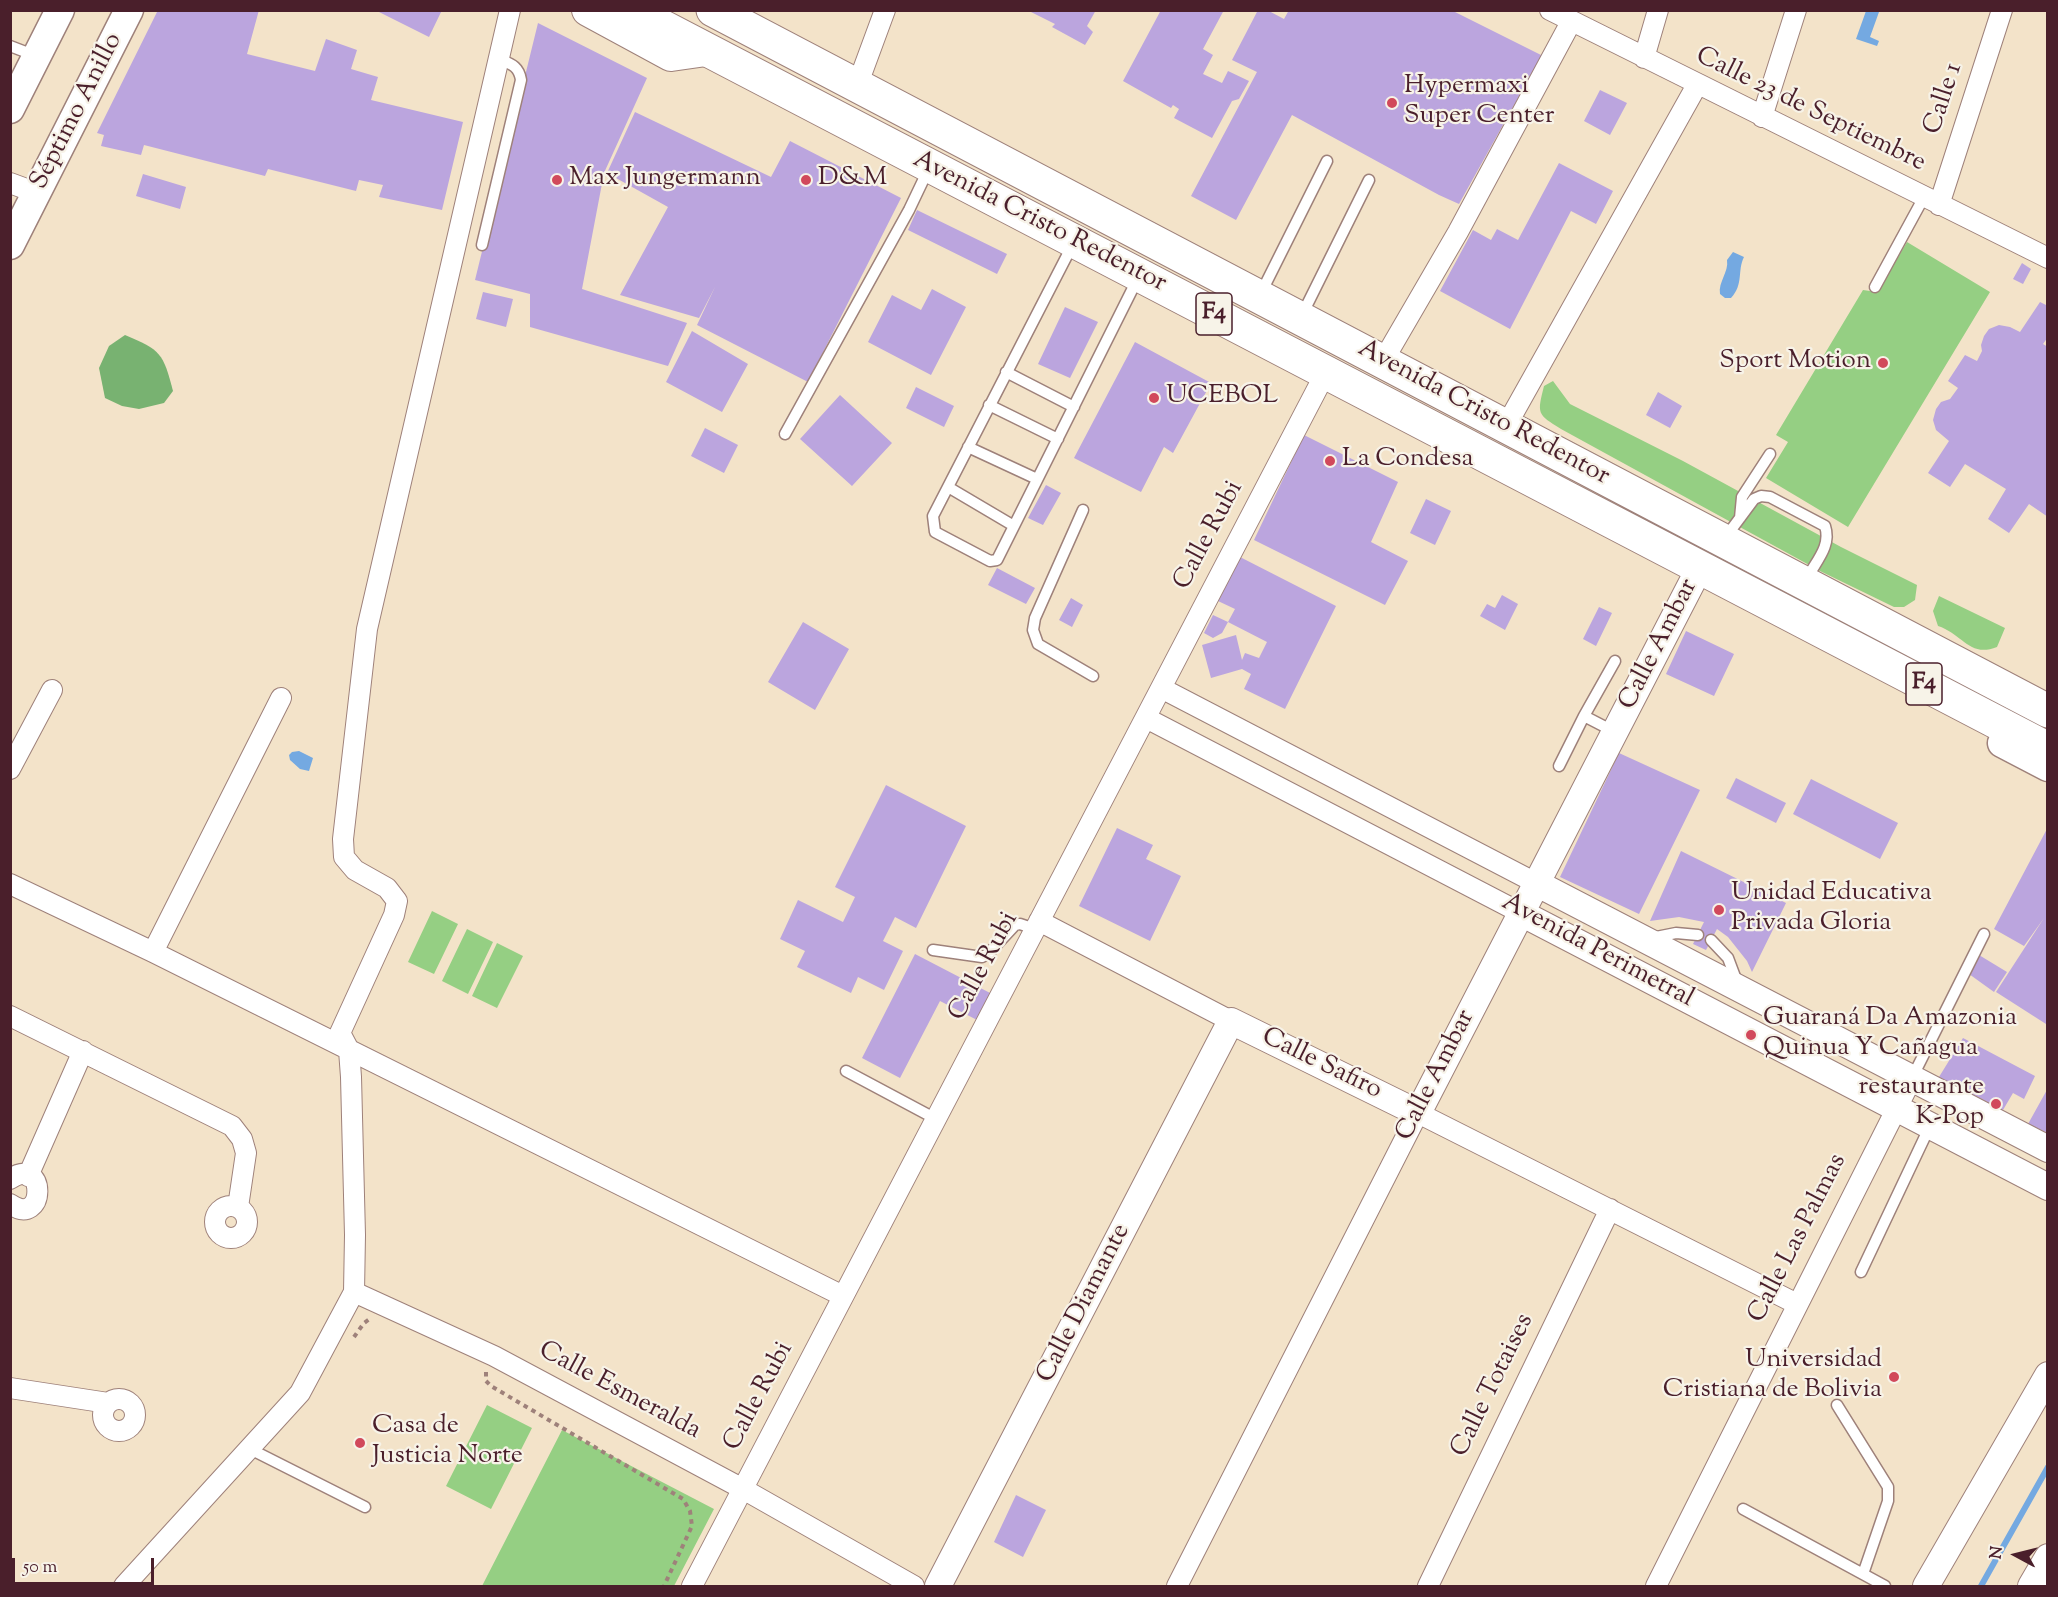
<!DOCTYPE html>
<html>
<head>
<meta charset="utf-8">
<style>
  body { margin:0 }
  #map { position:relative; width:2058px; height:1597px; overflow:hidden; background:#f3e3c9; font-family:"Sorts Mill Goudy",serif }
  canvas { display:block }
  .frame { position:absolute; inset:0; border:12px solid #4a1f2b; pointer-events:none }
  .north { position:absolute; left:1986px; top:1525px; width:60px; height:60px; -webkit-text-stroke:4px #f7f3e8; paint-order:stroke; rotate:277deg; font-size:16px; font-weight:700; line-height:24px; text-align:center; color:#4a1f2b }
  .north::after { content:''; display:block; margin:auto; width:21px; height:27px; background:#4a1f2b; clip-path:polygon(50% 0,100% 100%,50% 72%,0 100%) }
  .scale { position:absolute; left:12px; top:1558px; width:142px; height:27px; box-sizing:border-box; border:3px solid #4a1f2b; border-top:0; padding-left:8px; font-size:18px; line-height:21px; white-space:nowrap; color:#4a1f2b; -webkit-text-stroke:4px #f7f3e8; paint-order:stroke }
</style>
</head>
<body>
<div id="map">
<canvas width="2058" height="1597"></canvas>
<div class="frame"></div>
<div class="north">N</div>
<div class="scale">50 m</div>
</div>
<script>
const context = document.querySelector('canvas').getContext('2d');
context.lineJoin = 'round';
function paint(path, color) {
  context.fillStyle = color;
  context.fill(path, 'evenodd');
}
function stroke(path, color, width, dash) {
  context.strokeStyle = color;
  context.lineWidth = width;
  context.lineCap = dash ? 'butt' : 'round';
  context.setLineDash(dash || []);
  context.stroke(path);
}
function label(font, color, halo, rows, align = 'center') {
  context.font = font + ' "Sorts Mill Goudy",serif';
  context.lineWidth = 4.5;
  context.setLineDash([]);
  context.textBaseline = 'middle';
  context.strokeStyle = halo;
  context.fillStyle = color;
  for (const [text, x, y, turn = 0] of rows) {
    context.save();
    context.translate(x, y);
    context.rotate((+turn || 0) * Math.PI / 180);
    context.textAlign = isNaN(turn) ? turn : align;
    if (halo) context.strokeText(text, 0, 0);
    context.fillText(text, 0, 0);
    context.restore();
  }
}
const green = new Path2D(`
  M1907 242 1990 292 1848 527 1766 478 1788 442 1776 435 1863 290 1877 292Z
  M1553 381 1570 404 1683 461 1841 547 1917 585 1915 600 1904 607H1894L1822 572 1561 429C1537 414 1537 414 1544 386Z
  M1939 596 2005 628 1997 647C1969 658 1963 634 1938 626L1933 611Z
  M432 911 458 924 434 974 408 962Z
  M467 929 493 942 468 994 442 981Z
  M497 943 523 956 497 1008 472 996Z
  M487 1405 532 1428 491 1509 446 1486Z
  M562 1430 714 1509 674 1586H482Z`);
const forest = new Path2D(`
  M125 335C161 350 163 353 173 391L164 403 139 409 122 406 105 398 99 368 109 346Z`);
const water = new Path2D(`
  M1866 11 1879 12 1870 37 1879 41 1877 46 1856 39Z
  M1733 252 1744 257C1737 271 1744 284 1731 298H1725L1720 294C1718 282 1729 272 1727 260Z
  M299 751 313 758 309 771 300 769 290 760 289 755 292 752Z`);
const stream = new Path2D(`
  M1981 1586 2048 1467`);
const building = new Path2D(`
  M158 10H259L247 54 315 71 326 39 357 50 351 69 378 77 371 100 463 122 442 210 379 197 383 185 359 180 356 191 268 169 265 176 144 145 141 155 101 146 104 135 97 133Z
  M375 10H442L429 37Z
  M1027 10H1096L1087 26 1093 32 1085 45 1052 27 1055 24Z
  M1161 10H1224L1203 49 1213 55 1203 74 1222 83 1228 71 1249 81 1239 99 1232 101 1212 138 1174 118 1179 109 1173 105 1171 108 1123 81Z
  M1258 10H1267L1284 19 1289 10H1451L1543 56 1533 71 1459 204 1439 195 1292 115 1236 220 1191 196 1257 72 1232 60Z
  M538 23 647 78 604 173 582 289 687 323 668 366 530 327V294L475 280Z
  M1600 90 1627 103 1610 135 1584 121Z
  M635 112 771 177 790 141 901 198 808 382 697 325 715 287 699 318 620 295 668 207 607 173Z
  M1559 163 1613 191 1596 224 1571 211 1510 329 1440 291 1473 230 1491 240 1497 229 1518 240Z
  M143 174 186 187 180 209 136 196Z
  M917 210 1007 254 997 274 908 230Z
  M2022 263 2031 269 2023 284 2013 279Z
  M932 289 966 307 931 375 868 342 892 295 921 310Z
  M483 292 513 299 506 327 476 319Z
  M2040 302 2048 306V337L2043 344 2048 347V517L2029 504 2009 533 1988 519 2006 489 1965 464 1950 487 1928 473 1949 441 1936 430 1933 420 1936 409 1941 402 1950 399 1958 388 1948 381 1965 355 1977 361 1982 351 1981 345 1984 336 1989 329 1999 325 2010 327 2020 332Z
  M1065 307 1098 322 1070 378 1038 364Z
  M692 331 748 364 722 412 666 382Z
  M1135 342 1211 383 1173 453 1164 447 1141 492 1074 458Z
  M916 387 954 406 944 427 906 408Z
  M1658 392 1682 406 1670 428 1646 415Z
  M840 395 892 443 852 486 800 439Z
  M705 428 738 445 724 473 691 456Z
  M1304 435 1398 482 1371 542 1408 561 1385 605 1254 540Z
  M1046 485 1061 493 1043 525 1028 518Z
  M1426 499 1451 511 1435 545 1410 533Z
  M1240 557 1336 606 1285 709 1244 689 1251 674 1242 669 1211 678 1202 645 1236 635 1242 660 1245 653 1259 658 1267 642 1228 622 1235 609 1218 601Z
  M997 568 1035 588 1026 604 988 585Z
  M1502 595 1518 604 1505 630 1480 616 1487 604 1495 608Z
  M1071 598 1083 605 1072 627 1059 620Z
  M1599 607 1612 613 1596 646 1583 639Z
  M1213 615 1228 622 1222 633 1213 638 1204 633Z
  M803 622 849 649 815 710 768 682Z
  M1686 631 1734 654 1714 696 1666 674Z
  M1619 753 1700 790 1639 914 1560 877Z
  M1736 778 1786 803 1776 823 1726 798Z
  M1811 779 1898 823 1880 859 1793 814Z
  M886 785 966 826 916 928 895 917 883 941 903 951 884 990 858 977 851 993 797 967 805 951 780 939 798 900 843 922 855 897 835 887Z
  M2048 827V1021L2046 1024 1996 992 2044 918 2024 946 1994 929Z
  M1117 828 1153 845 1146 859 1181 876 1150 941 1079 906Z
  M1681 851 1786 903 1752 972 1747 961 1728 937 1717 929 1706 950 1693 944 1704 922 1679 917 1650 921Z
  M915 954 992 994 979 1021 940 1001 900 1078 862 1058Z
  M1979 955 2007 972 1994 992 1969 974Z
  M1963 1038 2035 1076 2024 1099 2013 1093 2003 1110 1939 1077Z
  M2048 1088V1133L2028 1124Z
  M1016 1495 1046 1510 1023 1557 994 1542Z`);
const path = new Path2D(`
  M354 1337 364 1323 371 1318
  M486 1372V1381L491 1386 683 1499 690 1511 692 1526 664 1586`);
const service = new Path2D(`
  M10 46 36 56
  M1073 244 933 516 935 532 990 561 997 560 1138 278
  M482 245 521 80C519 66 511 64 499 59
  M1875 287 1924 197
  M1260 295 1327 161
  M1301 317 1369 180
  M1006 372 1074 407
  M989 405 1058 439
  M785 434 909 210 929 168
  M968 447 1037 479
  M948 487 1014 526
  M1083 510 1035 618 1033 630 1038 644 1093 676
  M1740 518 1742 497 1770 454
  M1725 538 1754 499 1761 496 1770 497 1825 526C1831 544 1819 558 1810 573
  M1584 716 1615 661
  M1559 766 1584 716 1615 732
  M1651 938 1676 933 1698 935
  M1711 940 1728 958 1737 982
  M933 950 982 957 988 954 1015 925 1020 924 1035 929
  M846 1071 936 1119
  M1912 1078 1984 934
  M1861 1272 1930 1126
  M1837 1405 1888 1487V1501L1863 1574
  M250 1449 365 1507
  M1743 1509 1885 1586`);
const minor = new Path2D(`
  M1550 10 2048 258
  M1644 58 1658 10
  M857 86 885 10
  M1762 117 1796 10
  M10 183 37 193
  M1939 205 2002 10
  M1383 361 1458 232 1571 22
  M1506 426 1697 85
  M1161 688 1536 883
  M1146 718 1521 913
  M10 769 52 690
  M10 884 153 952 843 1296
  M1039 921 1231 1021
  M153 952 281 698
  M10 1016 232 1126 242 1139 246 1153 238 1207
  M28 1176 83 1051
  M10 1179C47 1154 46 1229 10 1204
  M215 1222a16 16 0 1 1 32 0a16 16 0 1 1-32 0Z
  M354 1292 494 1356 743 1489 914 1586
  M10 1388 108 1403
  M103 1415a16 16 0 1 1 32 0a16 16 0 1 1-32 0Z
  M124 1586 300 1393 354 1292 355 1235 351 1077 349 1050 340 1033 394 915 397 901 387 888 355 870 344 857 343 839 367 629 510 10
  M692 1586 1326 372
  M1177 1586 1418 1113 1797 1304
  M1428 1586 1610 1209
  M1656 1586 1912 1078`);
const tertiary = new Path2D(`
  M1536 883 2048 1149
  M1521 913 2048 1187
  M938 1586 1231 1021 1418 1113 1700 567
  M1926 1586 2048 1375
  M2031 1586 2048 1557`);
const secondary = new Path2D(`
  M10 109 60 10
  M10 245 129 10
  M2002 743 2048 767`);
const primary = new Path2D(`
  M588 10 671 55 706 50`);
const trunk = new Path2D(`
  M631 10 2048 749
  M713 10 2048 711`);
const markers = [
  [1392,103,6,"#d1495b"],
  [557,180,6,"#d1495b"],
  [806,180,6,"#d1495b"],
  [1883,363,6,"#d1495b"],
  [1154,398,6,"#d1495b"],
  [1330,461,6,"#d1495b"],
  [1719,910,6,"#d1495b"],
  [1751,1035,6,"#d1495b"],
  [1996,1104,6,"#d1495b"],
  [1894,1377,6,"#d1495b"],
  [360,1443,6,"#d1495b"]
];
const shields = [
  [1214,314,36],
  [1924,684,36]
];
const shieldNames = [
  ["F4",1214,314],
  ["F4",1924,684]
];
const poiNames = [
  ["Hypermaxi",1404,88],
  ["Super Center",1404,118],
  ["Max Jungermann",569,180],
  ["D&M",818,180],
  ["Sport Motion",1871,363,"right"],
  ["UCEBOL",1166,398],
  ["La Condesa",1342,461],
  ["Unidad Educativa",1731,895],
  ["Privada Gloria",1731,925],
  ["Guaraná Da Amazonia",1763,1020],
  ["Quinua Y Cañagua",1763,1050],
  ["restaurante",1984,1089,"right"],
  ["K-Pop",1984,1119,"right"],
  ["Universidad",1882,1362,"right"],
  ["Cristiana de Bolivia",1882,1392,"right"],
  ["Casa de",372,1428],
  ["Justicia Norte",372,1458]
];
const streetNames = [
  ["Calle 1",1945,99,-72],
  ["Calle 23 de Septiembre",1810,111,26],
  ["Séptimo Anillo",78,112,-63],
  ["Avenida Cristo Redentor",1039,223,27],
  ["Avenida Cristo Redentor",1483,414,28],
  ["Calle Rubi",1210,536,-62],
  ["Calle Ambar",1660,645,-63],
  ["Avenida Perimetral",1597,952,28],
  ["Calle Rubi",985,967,-62],
  ["Calle Safiro",1321,1065,26],
  ["Calle Ambar",1437,1076,-63],
  ["Calle Las Palmas",1799,1239,-63],
  ["Calle Diamante",1085,1304,-63],
  ["Calle Totaises",1494,1386,-64],
  ["Calle Esmeralda",619,1392,28],
  ["Calle Rubi",760,1397,-62]
];
paint(green, '#95cf83');
paint(forest, '#78b271');
paint(water, '#74a9e1');
stroke(stream, '#74a9e1', 6);
paint(building, '#bba5de');
stroke(service, '#9e817a', 13);
stroke(minor, '#9e817a', 22);
stroke(tertiary, '#9e817a', 28);
stroke(secondary, '#9e817a', 31);
stroke(primary, '#9e817a', 34);
stroke(trunk, '#9e817a', 35);
stroke(path, '#9e817a', 4, [4.5, 4.5]);
stroke(service, '#fff', 10);
stroke(minor, '#fff', 20);
stroke(tertiary, '#fff', 26);
stroke(secondary, '#fff', 28);
stroke(primary, '#fff', 32);
stroke(trunk, '#fff', 33);
for (const [x, y, r, color] of markers) {
  const dot = new Path2D();
  dot.arc(x, y, r, 0, 2 * Math.PI);
  context.fillStyle = color;
  context.fill(dot);
  stroke(dot, '#f7f3e8', 2);
}
for (const [x, y, w] of shields) {
  const box = new Path2D();
  box.roundRect(x - w / 2, y - 21, w, 42, 4.5);
  context.fillStyle = '#f7f3e8';
  context.fill(box);
  stroke(box, '#4a1f2b', 1.5);
}
label('bold 24px', '#4a1f2b', null, shieldNames);
label('26px', '#4a1f2b', '#f7f3e8', poiNames, 'left');
label('26px', '#4a1f2b', '#f7f3e8', streetNames);
</script>
</body>
</html>
